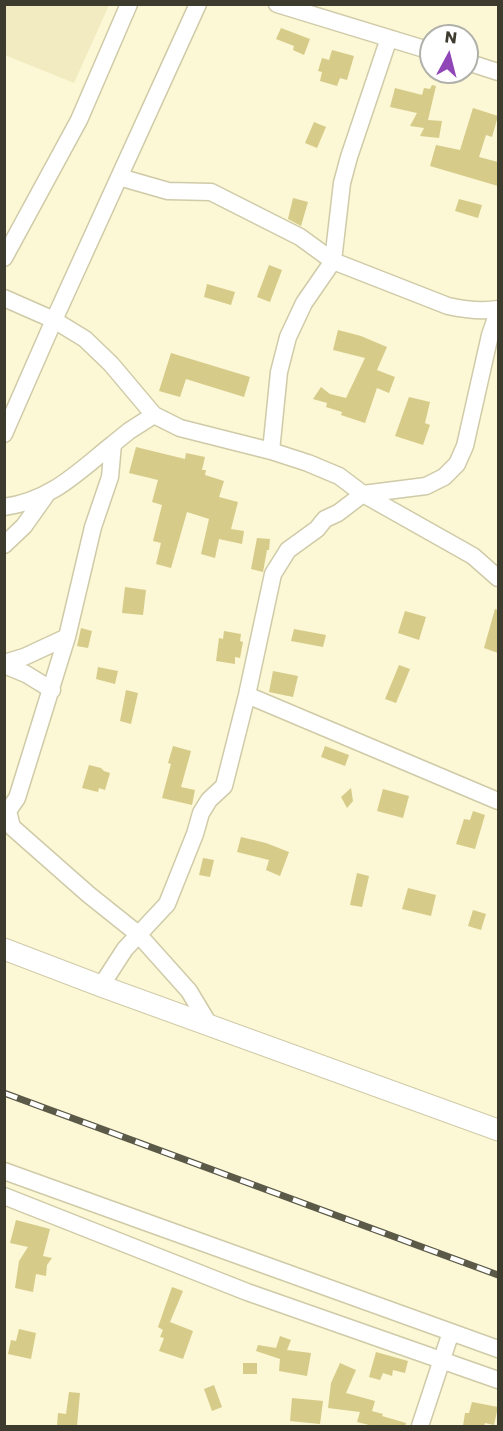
<!DOCTYPE html>
<html>
<head>
<meta charset="utf-8">
<style>
  body { margin:0 }
  #map { position:relative; width:503px; height:1431px; overflow:hidden; background:#fcf7d4; font-family:Poppins,sans-serif }
  canvas { display:block }
  .frame { position:absolute; inset:0; border:6px solid #3d3b2e; pointer-events:none }
  .north { position:absolute; left:419px; top:24px; width:60px; height:60px; box-sizing:border-box; background:#fff; border:2px solid #b1b1ab; border-radius:50%; rotate:7deg; font-size:16px; font-weight:700; line-height:24px; text-align:center; color:#3d3b2e }
  .north::after { content:''; display:block; margin:auto; width:21px; height:27px; background:#9146b8; clip-path:polygon(50% 0,100% 100%,50% 72%,0 100%) }
</style>
</head>
<body>
<div id="map">
<canvas width="503" height="1431"></canvas>
<div class="frame"></div>
<div class="north">N</div>
</div>
<script>
const context = document.querySelector('canvas').getContext('2d');
context.lineJoin = 'round';
function paint(path, color) {
  context.fillStyle = color;
  context.fill(path, 'evenodd');
}
function stroke(path, color, width, dash) {
  context.strokeStyle = color;
  context.lineWidth = width;
  context.lineCap = dash ? 'butt' : 'round';
  context.setLineDash(dash || []);
  context.stroke(path);
}
const built = new Path2D(`
  M4 5H109L74 83 5 55Z`);
const building = new Path2D(`
  M281 28 310 39 304 55 293 50 294 46 276 39Z
  M332 50 354 56 347 80 340 78 337 86 320 81 322 72 318 71 322 58 329 60Z
  M432 85 436 86 428 120 442 121 439 138 420 136 424 128 410 126 417 113 390 107 395 88 422 95 424 88 430 89Z
  M473 108 498 116 492 137 486 135 479 157 498 162V186L430 166 436 145 460 150Z
  M314 122 326 127 317 148 305 143Z
  M293 198 308 202 301 226 288 219Z
  M459 199 482 205 478 218 455 211Z
  M269 265 282 270 270 302 257 297Z
  M207 284 235 292 231 305 204 297Z
  M338 330 361 336 387 347 377 370 395 377 389 393 377 388 365 423 341 415 342 412 326 407 327 403 313 399 321 387 330 394 346 398 365 358 333 350Z
  M171 353 250 377 244 397 186 379 180 397 159 391Z
  M409 397 430 402 425 423 430 425 423 445 395 436Z
  M136 447 185 459 186 453 205 457 202 470H206L205 475 224 481 219 497 238 502 231 529 244 531 242 544 219 539 215 558 201 554 209 519 187 512 171 568 156 564 161 543 153 541 162 505 152 502 158 480 129 473Z
  M257 538 270 539 269 550H267L263 572 251 569Z
  M125 587 146 590 143 615 122 613Z
  M495 609 498 610V653L484 648Z
  M405 611 426 617 419 640 398 633Z
  M81 628 92 631 88 648 77 646Z
  M294 629 326 635 323 647 291 641Z
  M224 631 241 634 240 641 243 642 240 658 235 657V664L216 661 219 638 223 639Z
  M399 665 410 669 396 703 385 699Z
  M98 667 118 671 115 684 96 679Z
  M273 671 298 676 293 697 269 692Z
  M126 690 138 693 131 724 120 721Z
  M173 746 191 751 181 787 195 790 192 805 162 798 171 764 168 763Z
  M325 746 349 755 345 766 321 757Z
  M89 765 101 768 104 771 110 773 105 790 99 788 98 792 82 788Z
  M351 788 353 801 347 808 341 797Z
  M383 789 409 796 403 818 377 811Z
  M473 811 485 815 475 849 456 844 464 819 470 820Z
  M241 837 266 843 289 852 280 876 266 870 269 860 237 852Z
  M203 858 214 860 210 877 199 875Z
  M357 873 369 876 362 907 350 905Z
  M408 888 436 895 431 916 402 909Z
  M473 910 486 914 481 930 468 926Z
  M16 1220 50 1229 43 1256 52 1258 47 1265 46 1276 36 1274 33 1292 15 1288 19 1261 28 1247 10 1243Z
  M172 1287 183 1291 170 1322 193 1331 183 1359 159 1351 164 1338 160 1337 163 1330 158 1327Z
  M19 1329 36 1333 31 1359 8 1354 11 1340 16 1341Z
  M280 1336 291 1340 287 1350 311 1353 307 1376 279 1371 280 1359 256 1351 258 1345 276 1348Z
  M376 1352 408 1361 405 1373 393 1370 392 1376 383 1373 380 1380 369 1377Z
  M243 1363H257V1374H243Z
  M340 1363 356 1370 346 1393 375 1401 372 1411 383 1414 382 1416 406 1423 405 1426H373L357 1422 360 1412 328 1408 331 1383Z
  M214 1385 222 1407 212 1411 204 1389Z
  M69 1392 80 1393 77 1426H57L58 1413 66 1414Z
  M292 1398 323 1401 320 1424 290 1421Z
  M472 1402 498 1407 494 1425 485 1423 484 1426H463L465 1413H469Z`);
const minor = new Path2D(`
  M277 4 431 51
  M467 62 498 72
  M119 177 168 191 211 192 300 237 333 261 448 306C466 310 481 312 498 309
  M4 258 79 120 129 4
  M4 298 54 320 85 339 111 364 154 415 180 428 271 451 308 463 339 476 363 494 473 556 498 578
  M154 415 129 431 113 444 110 477 93 527 67 637 17 798 8 811 12 827 88 894 138 934 189 991 210 1026
  M4 434 54 320 198 4
  M271 451 279 372 288 337 304 303 333 261 342 183 349 157 389 38
  M4 507C51 501 79 471 113 444
  M4 545 24 526 46 495
  M4 663 24 657 67 637
  M4 665 26 674 52 690
  M247 695 498 801
  M101 986 125 949 167 904 195 834 201 813 209 800 224 786 247 695 273 574 288 550 317 529 325 519 338 513 363 494 426 486 444 477 457 464 465 446 490 335 498 312
  M4 1171 498 1349
  M4 1196 247 1292 498 1380
  M420 1426 451 1332`);
const tertiary = new Path2D(`
  M4 949 101 986 498 1130`);
const rail = new Path2D(`
  M4 1093 498 1275`);
paint(built, '#f2ebc1');
paint(building, '#d6cb89');
stroke(minor, '#cfcaa8', 19);
stroke(tertiary, '#cfcaa8', 23);
stroke(minor, '#fff', 16);
stroke(tertiary, '#fff', 21);
stroke(rail, '#5b5948', 7);
stroke(rail, '#fff', 4.5, [14]);
</script>
</body>
</html>
